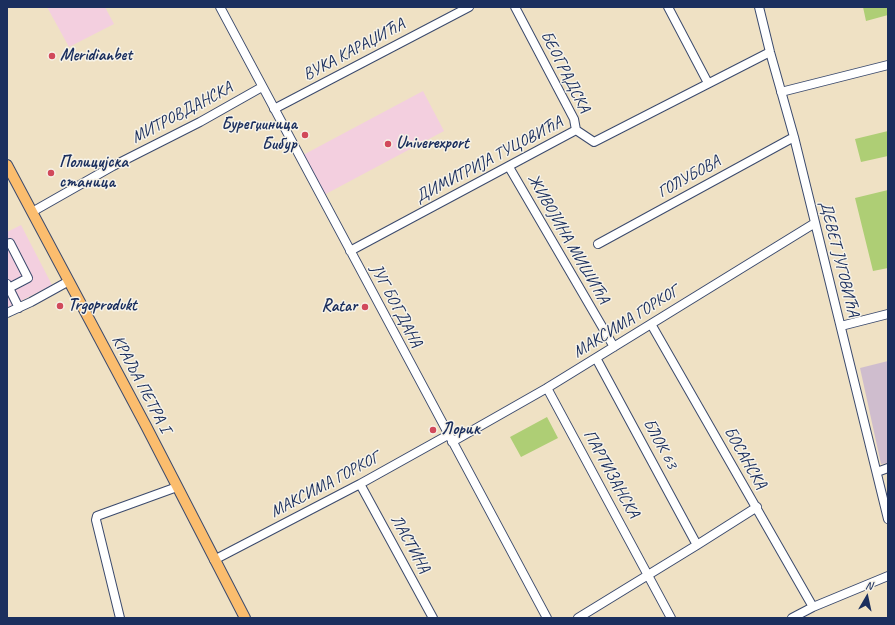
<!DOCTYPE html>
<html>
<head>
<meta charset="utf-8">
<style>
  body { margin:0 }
  #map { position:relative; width:895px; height:625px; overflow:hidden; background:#efe1c4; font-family:Caveat,sans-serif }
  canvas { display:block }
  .frame { position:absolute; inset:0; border:8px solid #1b2f5e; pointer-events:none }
  .north { position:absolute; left:847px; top:577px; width:40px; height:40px; -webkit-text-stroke:3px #f7f3e8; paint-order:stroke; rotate:9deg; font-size:11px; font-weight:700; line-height:16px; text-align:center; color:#1b2f5e }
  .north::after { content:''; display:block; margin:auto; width:14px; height:18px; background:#1b2f5e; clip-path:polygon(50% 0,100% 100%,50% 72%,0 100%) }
</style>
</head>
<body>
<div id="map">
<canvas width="895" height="625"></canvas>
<div class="frame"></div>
<div class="north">N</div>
</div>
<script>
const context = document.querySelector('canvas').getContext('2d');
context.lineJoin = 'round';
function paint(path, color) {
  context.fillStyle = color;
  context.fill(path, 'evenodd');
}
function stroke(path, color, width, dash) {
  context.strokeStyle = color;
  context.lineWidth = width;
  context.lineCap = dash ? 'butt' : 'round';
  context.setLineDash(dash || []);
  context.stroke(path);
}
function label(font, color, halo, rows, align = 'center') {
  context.font = font + ' Caveat,sans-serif';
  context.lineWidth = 3;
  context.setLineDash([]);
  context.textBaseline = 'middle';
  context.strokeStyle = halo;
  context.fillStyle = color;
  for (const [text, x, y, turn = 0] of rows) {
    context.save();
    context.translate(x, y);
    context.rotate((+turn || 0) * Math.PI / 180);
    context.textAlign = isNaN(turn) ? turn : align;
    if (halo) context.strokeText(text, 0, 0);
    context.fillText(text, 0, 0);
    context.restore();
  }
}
const built = new Path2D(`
  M47 7H105L114 24 69 47Z
  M423 91 444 131 324 195 303 155Z
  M21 225 52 285 7 308V232Z`);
const industrial = new Path2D(`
  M888 361V463L881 464 860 368Z`);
const green = new Path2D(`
  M863 7H888V15L866 21Z
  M888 131V156L861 162 855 139Z
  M888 190V268L873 271 855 198Z
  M547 417 558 438 521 457 510 437Z`);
const minor = new Path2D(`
  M220 7 547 618
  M515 7 574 119 576 130
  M668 7 708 83
  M759 7 770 52 794 137 888 519
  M781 92 888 65
  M274 109 469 7
  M576 130 594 142 770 52
  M509 167 614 347
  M32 212 113 166 200 122 262 87
  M7 244 10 243 28 278 7 289
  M598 244 794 137
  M350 251 576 130
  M7 284 19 308
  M7 313 31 302 69 281
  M651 324 813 607
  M841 326 888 314
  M596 358 697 545
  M547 388 671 618
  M452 442 547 388 815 223
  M877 472 888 468
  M360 484 433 618
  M214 560 360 484 448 435
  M120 618 96 520 97 516 177 487
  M578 618 697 545 757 507
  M792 618 813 607 888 576`);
const major = new Path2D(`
  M7 165 146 426 245 618`);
const markers = [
  [52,56,4,"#d1495b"],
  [305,135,4,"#d1495b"],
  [388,144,4,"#d1495b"],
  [51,173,4,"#d1495b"],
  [60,306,4,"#d1495b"],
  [365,307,4,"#d1495b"],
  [433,430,4,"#d1495b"]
];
const streetNames = [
  ["ВУКА КАРАЏИЋА",354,50,-28],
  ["БЕОГРАДСКА",565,72,63],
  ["МИТРОВДАНСКА",182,113,-28],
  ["ДИМИТРИЈА ТУЦОВИЋА",489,160,-28],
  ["ГОЛУБОВА",689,177,-29],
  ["ЖИВОЈИНА МИШИЋА",568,239,60],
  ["ДЕВЕТ ЈУГОВИЋА",839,259,76],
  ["ЈУГ БОГДАНА",396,306,62],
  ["МАКСИМА ГОРКОГ",626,322,-32],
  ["КРАЉА ПЕТРА I",141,384,62],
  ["БЛОК 63",660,444,62],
  ["БОСАНСКА",745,458,60],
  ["ПАРТИЗАНСКА",611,474,61],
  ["МАКСИМА ГОРКОГ",325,485,-28],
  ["ЛАСТИНА",410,544,61]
];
const poiNames = [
  ["Meridianbet",60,56],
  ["Бурегџиница",297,125,"right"],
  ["Бибур",297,145,"right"],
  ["Univerexport",396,144],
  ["Полицијска",59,163],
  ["станица",59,183],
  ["Trgoprodukt",68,306],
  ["Ratar",357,307,"right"],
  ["Лорик",441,430]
];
paint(built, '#f3cfdf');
paint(industrial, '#cfbdce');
paint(green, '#aece75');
stroke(minor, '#3b4a6d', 10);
stroke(major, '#3b4a6d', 12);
stroke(minor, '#fff', 8);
stroke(major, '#fbbd6e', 10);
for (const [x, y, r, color] of markers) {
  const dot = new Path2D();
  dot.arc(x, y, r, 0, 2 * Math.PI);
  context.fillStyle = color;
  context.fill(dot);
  stroke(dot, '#f7f3e8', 1.5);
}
label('17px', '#1b2f5e', '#f7f3e8', streetNames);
label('bold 17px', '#1b2f5e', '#f7f3e8', poiNames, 'left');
</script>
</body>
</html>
